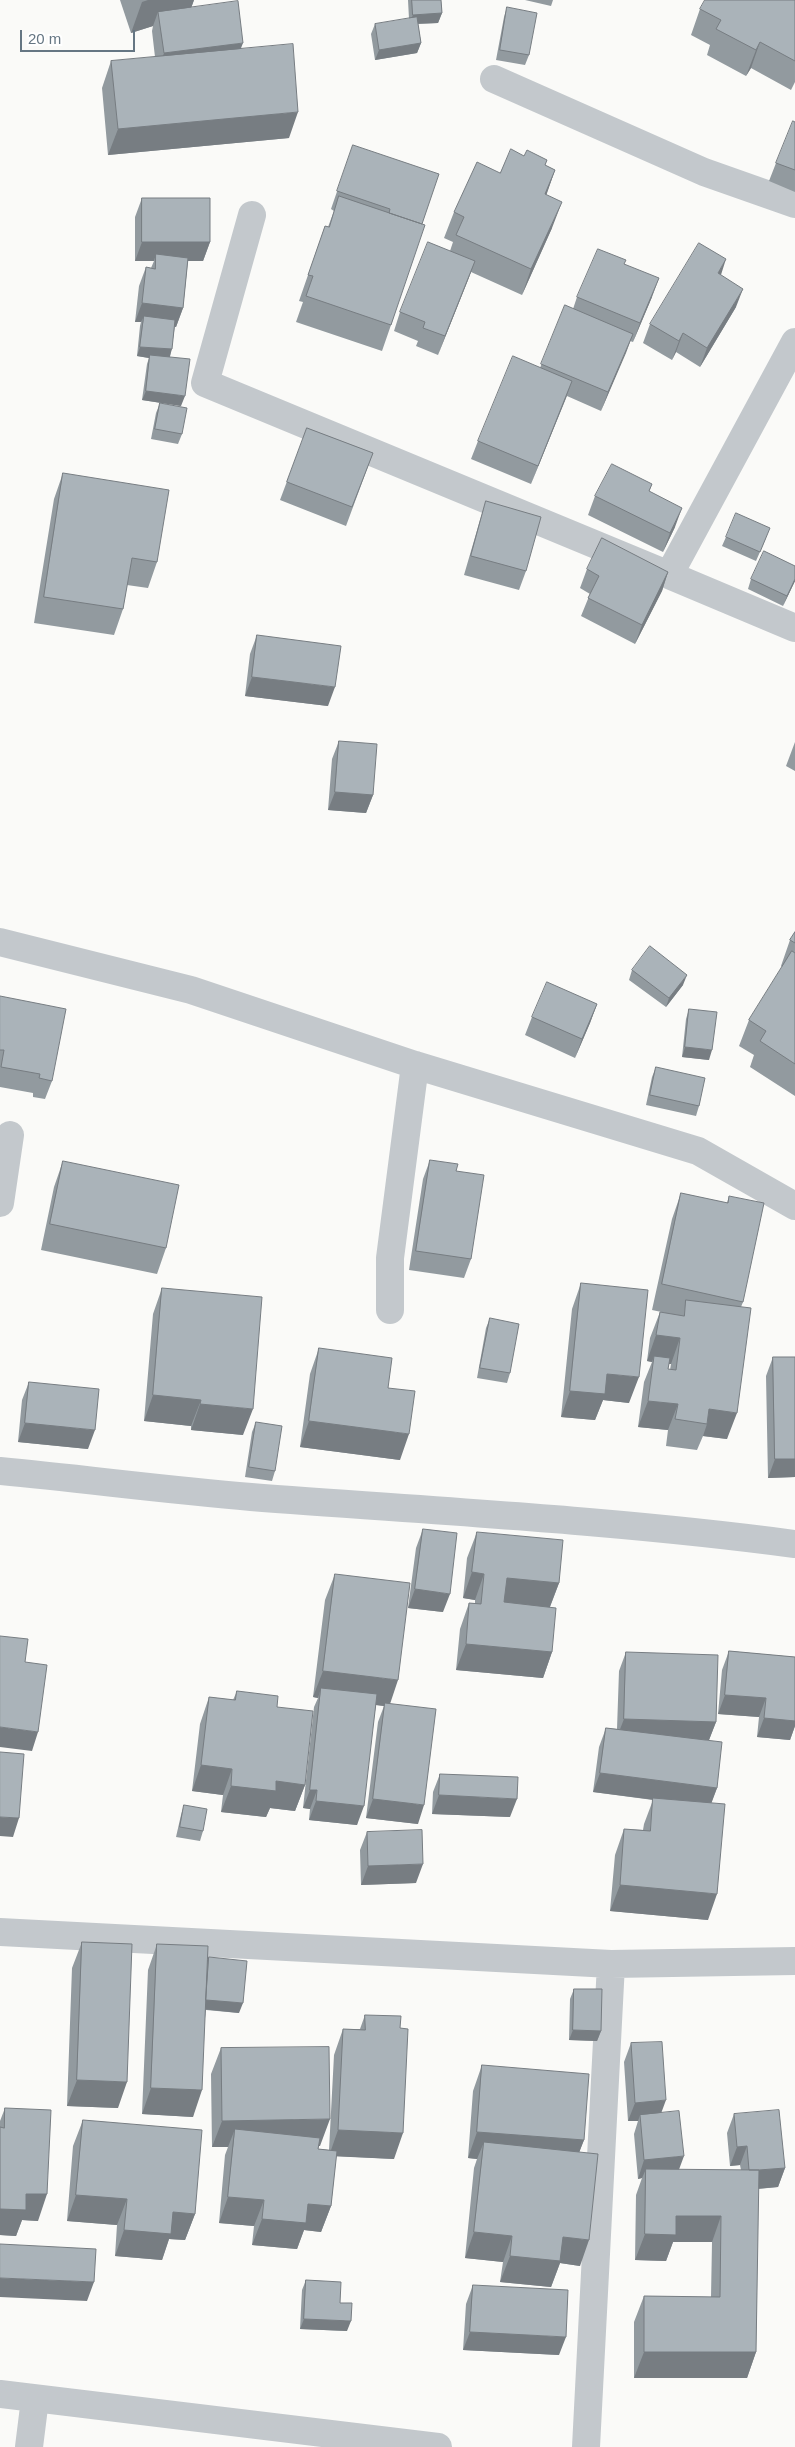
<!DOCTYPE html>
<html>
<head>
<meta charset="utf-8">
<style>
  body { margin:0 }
  #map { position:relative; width:795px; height:2447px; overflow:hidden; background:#fafaf8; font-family:Arial,sans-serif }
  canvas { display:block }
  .scale { position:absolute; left:20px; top:30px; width:115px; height:22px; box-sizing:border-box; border:2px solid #657683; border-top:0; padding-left:6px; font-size:15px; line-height:18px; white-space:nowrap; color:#657683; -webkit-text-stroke:4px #fff; paint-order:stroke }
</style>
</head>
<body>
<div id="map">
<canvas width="795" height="2447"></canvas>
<div class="scale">20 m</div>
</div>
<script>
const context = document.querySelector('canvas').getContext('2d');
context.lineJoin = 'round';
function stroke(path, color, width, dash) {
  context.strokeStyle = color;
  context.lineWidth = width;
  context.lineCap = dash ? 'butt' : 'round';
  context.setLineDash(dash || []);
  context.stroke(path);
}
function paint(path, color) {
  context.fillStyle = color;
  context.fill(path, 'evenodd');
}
const minor = new Path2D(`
  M494 79 704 172 795 204
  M252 215 205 383 669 575 795 342
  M669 575 795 628
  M0 942 191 990 415 1065 698 1151 795 1206
  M0 1203 10 1135
  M390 1310V1258L415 1065
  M0 1471C84 1479 168 1490 251 1497 433 1511 615 1520 795 1544
  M0 1932 611 1964 795 1961
  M0 2394 438 2447
  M29 2447 35 2399
  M586 2447 611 1964`);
const wall = new Path2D(`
  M120 0H194L191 8 240 49 289 138 108 155 102 88 111 61 155 57 152 31 153 26 131 33Z
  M408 0H441L442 13 438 23 418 24 421 43 417 53 375 60 371 34 375 24 409 19Z
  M525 0H553L551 6Z
  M795 0V82L791 90 751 68 746 76 707 55 710 45 691 35 700 9Z
  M507 7 529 55 525 65 496 60 504 17Z
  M795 122V192L769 181 776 163Z
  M353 145 422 224 391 325 382 351 296 322 303 302 299 301 325 226 328 227 334 211 331 209Z
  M524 156 547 160 545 165 555 170 546 195 552 228 522 295 471 272 438 355 416 346 418 341 394 331 400 312 450 251 453 242 444 238 454 212 500 173Z
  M142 198 210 242 203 261H188L183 308 176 327 175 326 170 357 181 406 142 400 147 364 149 358 137 356 140 326 141 322H135L139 286 146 267 151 268 154 261H135V217Z
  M624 264 652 297 633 342 630 341 601 411 567 396 531 484 471 459 478 441 540 368 565 305 573 309 577 297Z
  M721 275 736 307 700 367 676 352 672 360 643 343 650 324Z
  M160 403 182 434 178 444 151 439 156 413Z
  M307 428 373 453 346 526 280 500Z
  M63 473 157 562 148 588 127 585 123 609 114 635 34 623 54 499Z
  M652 484 649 492 675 527 663 552 588 515 595 496Z
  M486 501 526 571 519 590 464 575 480 520Z
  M726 537 766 538 756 561 722 546Z
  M587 569 668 572 662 591 635 644 581 616 590 594 580 588Z
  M751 579 795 581 783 606 748 589Z
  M257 635 328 706 245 696 250 654Z
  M339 741 373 795 366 813 328 810 332 759Z
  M795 742V771L786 766Z
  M795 932V1096L750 1067 754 1055 739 1046 749 1020 782 967 781 966 790 940Z
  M632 970 683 985 666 1007 629 980Z
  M0 996 52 1081 45 1099 33 1097V1093L0 1087Z
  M597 1004 590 1023 575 1058 525 1035 532 1017Z
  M689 1009 709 1060 682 1057 686 1019Z
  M656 1067 699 1106 696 1116 646 1105 652 1077Z
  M430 1160 456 1171 471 1259 464 1278 409 1270 423 1179Z
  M63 1161 166 1248 157 1274 41 1250 54 1187Z
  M681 1193 727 1203 729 1196 743 1302 741 1307 727 1439 703 1436 697 1450 666 1446 668 1430 638 1427 644 1382 652 1362 647 1361 650 1338 660 1312 666 1313 652 1310 672 1219ZM669 1364H671L670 1370 668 1369Z
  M581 1283 629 1403 603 1400 595 1420 561 1417 572 1309Z
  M162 1288 243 1435 191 1430V1426L144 1421 153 1314Z
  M490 1318 510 1373 507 1383 477 1378 486 1328Z
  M319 1348 388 1388 400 1460 300 1447 310 1374Z
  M773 1357H795V1477L768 1478 766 1376Z
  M29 1382 88 1449 18 1442 22 1400Z
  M256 1422 275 1471 272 1481 245 1477 252 1432Z
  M423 1529 443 1612 408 1608 416 1548Z
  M477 1532 559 1583 550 1607 552 1652 543 1678 456 1670 460 1629 469 1603H475V1600L463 1598 467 1558Z
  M335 1574 390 1704 418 1824 366 1818 378 1722 384 1706 376 1705 357 1825 309 1820 310 1809 303 1808 314 1707 318 1698 313 1697 325 1600Z
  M729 1651 795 1657V1726L790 1740 757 1737 759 1717 718 1714 722 1670Z
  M626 1652 716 1722 709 1740H705L717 1788 711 1803 708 1920 610 1911 615 1855 624 1829 643 1830 644 1824 653 1800 593 1792 599 1747 606 1728 617 1729 619 1671Z
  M237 1691 277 1707 305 1785 295 1811 270 1808 266 1817 221 1812 223 1795 192 1791 200 1724 209 1697 233 1700Z
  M440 1774 510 1817 432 1814 433 1792Z
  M184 1805 203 1831 200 1841 176 1837 181 1815Z
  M367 1832 416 1883 361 1885 360 1850Z
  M82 1942 118 2108 67 2106 72 1968Z
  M157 1944 208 1960 209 1957 239 2013 206 2010 193 2117 142 2114 148 1970Z
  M574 1989 601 2031 597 2041 569 2040 570 1999Z
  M365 2015 394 2159 336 2156 331 2206 321 2232 304 2230 297 2249 252 2245 254 2226 219 2223 225 2155 228 2147H212L211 2074 221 2048 320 2146H319L318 2149 329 2150 334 2055 343 2029H360Z
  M631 2043 661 2113 679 2170H741L740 2165 730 2166 727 2133 734 2114 785 2168 778 2187 758 2189 756 2352 747 2378H634V2322L644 2296 711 2297 712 2242H673L666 2261 635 2260 636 2195 642 2178 638 2179 634 2134 638 2121H628L624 2062Z
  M482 2065 584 2140 579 2152 580 2266 560 2263 551 2287 500 2282 503 2262 465 2258 474 2168 477 2159 468 2158 473 2091Z
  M5 2108 38 2221 22 2220 16 2236 0 2235V2121Z
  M83 2120 195 2214 185 2240 169 2239 162 2260 115 2256 117 2225 67 2221 73 2146Z
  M306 2280 340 2303 347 2331 300 2329 302 2290Z
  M473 2285 559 2355 463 2350 466 2304Z`);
const shadedWall = new Path2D(`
  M148 0H194L189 14 158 12 153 26 131 33 142 2Z
  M442 13 438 23 409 24 413 15Z
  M760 42 751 68 746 76 756 50Z
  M243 43 236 61 157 72 164 53Z
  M421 43 417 53 375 60 379 50Z
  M298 112 289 138 108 155 118 129Z
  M555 170 546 196 545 194Z
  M562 202 552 228 522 295 531 269Z
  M142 242H210L203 261H156V254L154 261H135Z
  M726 259 720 278 718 273Z
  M475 261 468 280 438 355 445 336Z
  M659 278 652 297 633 342 640 323Z
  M743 289 736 307 700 367 707 348Z
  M142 303 183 308 176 327 143 323 144 316 141 322H135Z
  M683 333 676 352 672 360 679 341Z
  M633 334 626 353 601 411 608 392Z
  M140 347 172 349 169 359 150 355 149 358 137 356Z
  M572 381 565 400 531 484 538 466Z
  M146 391 185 396 181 406 142 400Z
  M682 508 675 527 663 552 670 533Z
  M668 572 662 591 635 644 642 625Z
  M795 579V581L783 606 787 596Z
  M252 677 335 687 328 706 245 696Z
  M335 792 373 795 366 813 328 810Z
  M687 975 683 985 666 1007 669 998Z
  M597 1004 590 1023 575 1058 582 1039Z
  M685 1047 712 1050 709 1060 682 1057Z
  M656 1335 680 1338 671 1364 653 1362 654 1356 652 1362 647 1361Z
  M607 1374 639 1377 629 1403 603 1400 595 1420 561 1417 570 1391Z
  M153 1395 201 1400 191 1426 144 1421Z
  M648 1401 678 1404 668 1430 638 1427Z
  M200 1404 253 1409 243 1435 191 1430Z
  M709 1409 737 1413 727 1439 703 1436 707 1424Z
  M309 1421 409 1434 400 1460 300 1447Z
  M25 1423 95 1430 88 1449 18 1442Z
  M775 1459H795V1477L768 1478Z
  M472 1572 484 1574 475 1600 463 1598Z
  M507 1578 559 1583 549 1609 497 1604Z
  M415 1589 450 1594 443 1612 408 1608Z
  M466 1644 552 1652 543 1678 456 1670Z
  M323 1671 398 1680 389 1707 385 1703 384 1706 320 1698 321 1688 318 1698 313 1697Z
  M725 1695 766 1698 759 1717 718 1714Z
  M795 1713V1726L790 1740 757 1737 764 1718Z
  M624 1719 716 1722 709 1740 617 1737Z
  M0 1727 38 1732 32 1751 0 1747Z
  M201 1765 232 1769 223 1795 192 1791Z
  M600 1773 717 1788 710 1807 593 1792Z
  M276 1781 305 1785 295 1811 270 1808 266 1817 221 1812 231 1786Z
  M310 1790H317L310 1809 303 1808Z
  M439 1795 517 1799 510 1817 432 1814Z
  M373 1799 424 1805 418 1824 366 1818Z
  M316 1801 364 1806 357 1825 309 1820Z
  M0 1817 19 1818 13 1837 0 1836Z
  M423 1864 416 1883 361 1885 368 1866Z
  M620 1885 717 1894 708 1920 610 1911Z
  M204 1999 243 2003 239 2013 201 2009Z
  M573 2030 601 2031 597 2041 569 2040Z
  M77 2080 127 2082 118 2108 67 2106Z
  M151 2088 202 2090 193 2117 142 2114Z
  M666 2100 659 2119 640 2115 638 2121H628L635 2103Z
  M330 2119 320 2146 233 2147 235 2129 228 2147H212L222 2121Z
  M338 2130 403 2133 394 2159 329 2156Z
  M477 2132 584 2140 574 2166 484 2142 477 2159 468 2158Z
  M747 2146 740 2165 730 2166 737 2147Z
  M684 2156 677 2175 646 2169 642 2178 638 2179 644 2160Z
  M785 2168 778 2187 743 2190 750 2171Z
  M26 2194H47L38 2221 22 2220 16 2236 0 2235V2209Z
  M76 2195 127 2199 117 2225 67 2221Z
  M228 2197 264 2200 254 2226 219 2223Z
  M308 2204 331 2206 321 2232 304 2230 297 2249 252 2245 262 2219Z
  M173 2212 195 2214 185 2240 169 2239 162 2260 115 2256 124 2230Z
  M676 2216H721L712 2242H673L666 2261 635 2260 645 2234Z
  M474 2232 512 2236 503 2262 465 2258Z
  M563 2237 589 2240 580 2266 560 2263 551 2287 500 2282 510 2256Z
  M0 2278 94 2282 87 2301 0 2297Z
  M304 2319 351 2321 347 2331 300 2329Z
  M470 2332 566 2337 559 2355 463 2350Z
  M644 2352H756L747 2378H634Z`);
const building = new Path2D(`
  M412 0H441L442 13 413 15Z
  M705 0H795V61L760 42 756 50 716 29 721 20 700 9Z
  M238 1 243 43 164 53 158 12Z
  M507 7 537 13 529 55 500 50Z
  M417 17 421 43 379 50 375 24Z
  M293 44 298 112 118 129 111 61Z
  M793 121 795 122V170L776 163Z
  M353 145 439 174 422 224 389 213 390 209 337 191Z
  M511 149 524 156 527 150 547 160 545 165 555 170 545 194 562 202 531 269 456 235 464 217 454 212 477 162 500 173Z
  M339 196 425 225 391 325 306 296 313 276 308 275 325 226 329 227Z
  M142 198H210V242H142Z
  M428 242 475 261 445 336 423 328 425 322 400 312Z
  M699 243 726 259 718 273 743 289 707 348 683 333 679 341 650 324Z
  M598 249 626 260 624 264 659 278 640 323 577 297Z
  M156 254 188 258 183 308 142 303 146 267 155 269Z
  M565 305 633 334 608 392 541 364Z
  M144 316 175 320 172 349 140 347Z
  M150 355 190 359 185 396 146 391Z
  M513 356 572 381 538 466 478 441Z
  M160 403 187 408 182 434 155 429Z
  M307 428 373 453 352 507 287 482Z
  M612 464 652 484 649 491 682 508 670 533 595 496Z
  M63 473 169 490 157 562 132 558 123 609 44 597Z
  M486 501 541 517 526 571 471 556Z
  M736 513 770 528 760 552 726 537Z
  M602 538 668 572 642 625 588 598 599 576 587 569Z
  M764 551 795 566V579L787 596 751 579Z
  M257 635 341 646 335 687 252 677Z
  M339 741 377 744 373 795 335 792Z
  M795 932V943L790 940Z
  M650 946 687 975 669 998 632 970Z
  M792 951 795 953V1064L760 1041 766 1031 749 1020Z
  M547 982 597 1004 582 1039 532 1017Z
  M0 996 66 1009 52 1081 39 1078 40 1074 1 1067 4 1050H0Z
  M689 1009 717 1012 712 1050 685 1047Z
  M656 1067 705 1078 699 1106 650 1095Z
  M430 1160 458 1164 456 1171 484 1175 471 1259 416 1251Z
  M63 1161 179 1185 166 1248 50 1224Z
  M681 1193 728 1203 729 1196 764 1203 743 1302 662 1284Z
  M581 1283 648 1290 639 1377 607 1374 605 1394 570 1391Z
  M162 1288 262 1297 253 1409 200 1404 201 1400 153 1395Z
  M686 1300 751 1308 737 1413 709 1409 707 1424 675 1419 678 1404 648 1401 654 1356 670 1358 668 1369 676 1370 680 1338 656 1335 660 1312 684 1316Z
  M490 1318 519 1324 510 1373 480 1368Z
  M319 1348 392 1358 388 1388 415 1391 409 1434 309 1421Z
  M773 1357H795V1459H775Z
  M29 1382 99 1389 95 1430 25 1423Z
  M256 1422 282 1426 275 1471 249 1467Z
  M423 1529 457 1533 450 1594 415 1589Z
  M477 1532 563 1540 559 1583 507 1578 504 1602 556 1608 552 1652 466 1644 469 1603 481 1604 484 1574 472 1572Z
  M335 1574 410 1583 398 1680 323 1671Z
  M0 1636 28 1639 25 1662 47 1665 38 1732 0 1727Z
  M729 1651 795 1657V1721L764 1718 766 1698 725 1695Z
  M626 1652 718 1655 716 1722 624 1719Z
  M321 1688 377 1694 364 1806 316 1801 317 1790H310Z
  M237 1691 278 1696 277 1707 313 1711 305 1785 276 1781V1791L231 1786 232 1769 201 1765 209 1697 235 1700Z
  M385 1703 436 1709 424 1805 373 1799Z
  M606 1728 722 1742 717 1788 600 1773Z
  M0 1752 24 1754 19 1818 0 1817Z
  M440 1774 518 1777 517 1799 439 1795Z
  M653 1798 725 1804 717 1894 620 1885 624 1829 650 1831Z
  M184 1805 207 1809 203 1831 180 1827Z
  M422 1830 423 1864 368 1866 367 1832Z
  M82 1942 132 1944 127 2082 77 2080Z
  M157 1944 208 1946 202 2090 151 2088Z
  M209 1957 247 1961 243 2003 206 2000Z
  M574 1989H602L601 2031 573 2030Z
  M365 2015 401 2016 400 2028 408 2029 403 2133 338 2130 343 2029 365 2030Z
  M662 2042 666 2100 635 2103 631 2043Z
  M329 2047 330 2119 222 2121 221 2048Z
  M482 2065 589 2074 584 2140 477 2132Z
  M5 2108 51 2110 47 2194H26V2210L0 2209V2127L4 2128Z
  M779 2110 785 2168 759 2170H749L747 2146 737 2147 734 2114Z
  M679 2111 684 2156 644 2160 640 2115Z
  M83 2120 202 2130 195 2214 173 2212 171 2234 124 2230 127 2199 76 2195Z
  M235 2129 320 2138 318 2149 337 2151 331 2206 308 2204 306 2223 262 2219 264 2200 228 2197Z
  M484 2142 598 2154 589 2240 563 2237 560 2261 510 2256 512 2236 474 2232Z
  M646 2169 759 2170 756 2352H644V2296L720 2297 721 2216H676V2235L645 2234Z
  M0 2244 96 2249 94 2282 0 2278Z
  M306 2280 341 2282 340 2303H352L351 2321 304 2319Z
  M473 2285 568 2290 566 2337 470 2332Z`);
stroke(minor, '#c3c8cc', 28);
paint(wall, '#929a9f');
paint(shadedWall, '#777d82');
paint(building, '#aab3b9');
stroke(building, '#777d82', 1);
</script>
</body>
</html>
